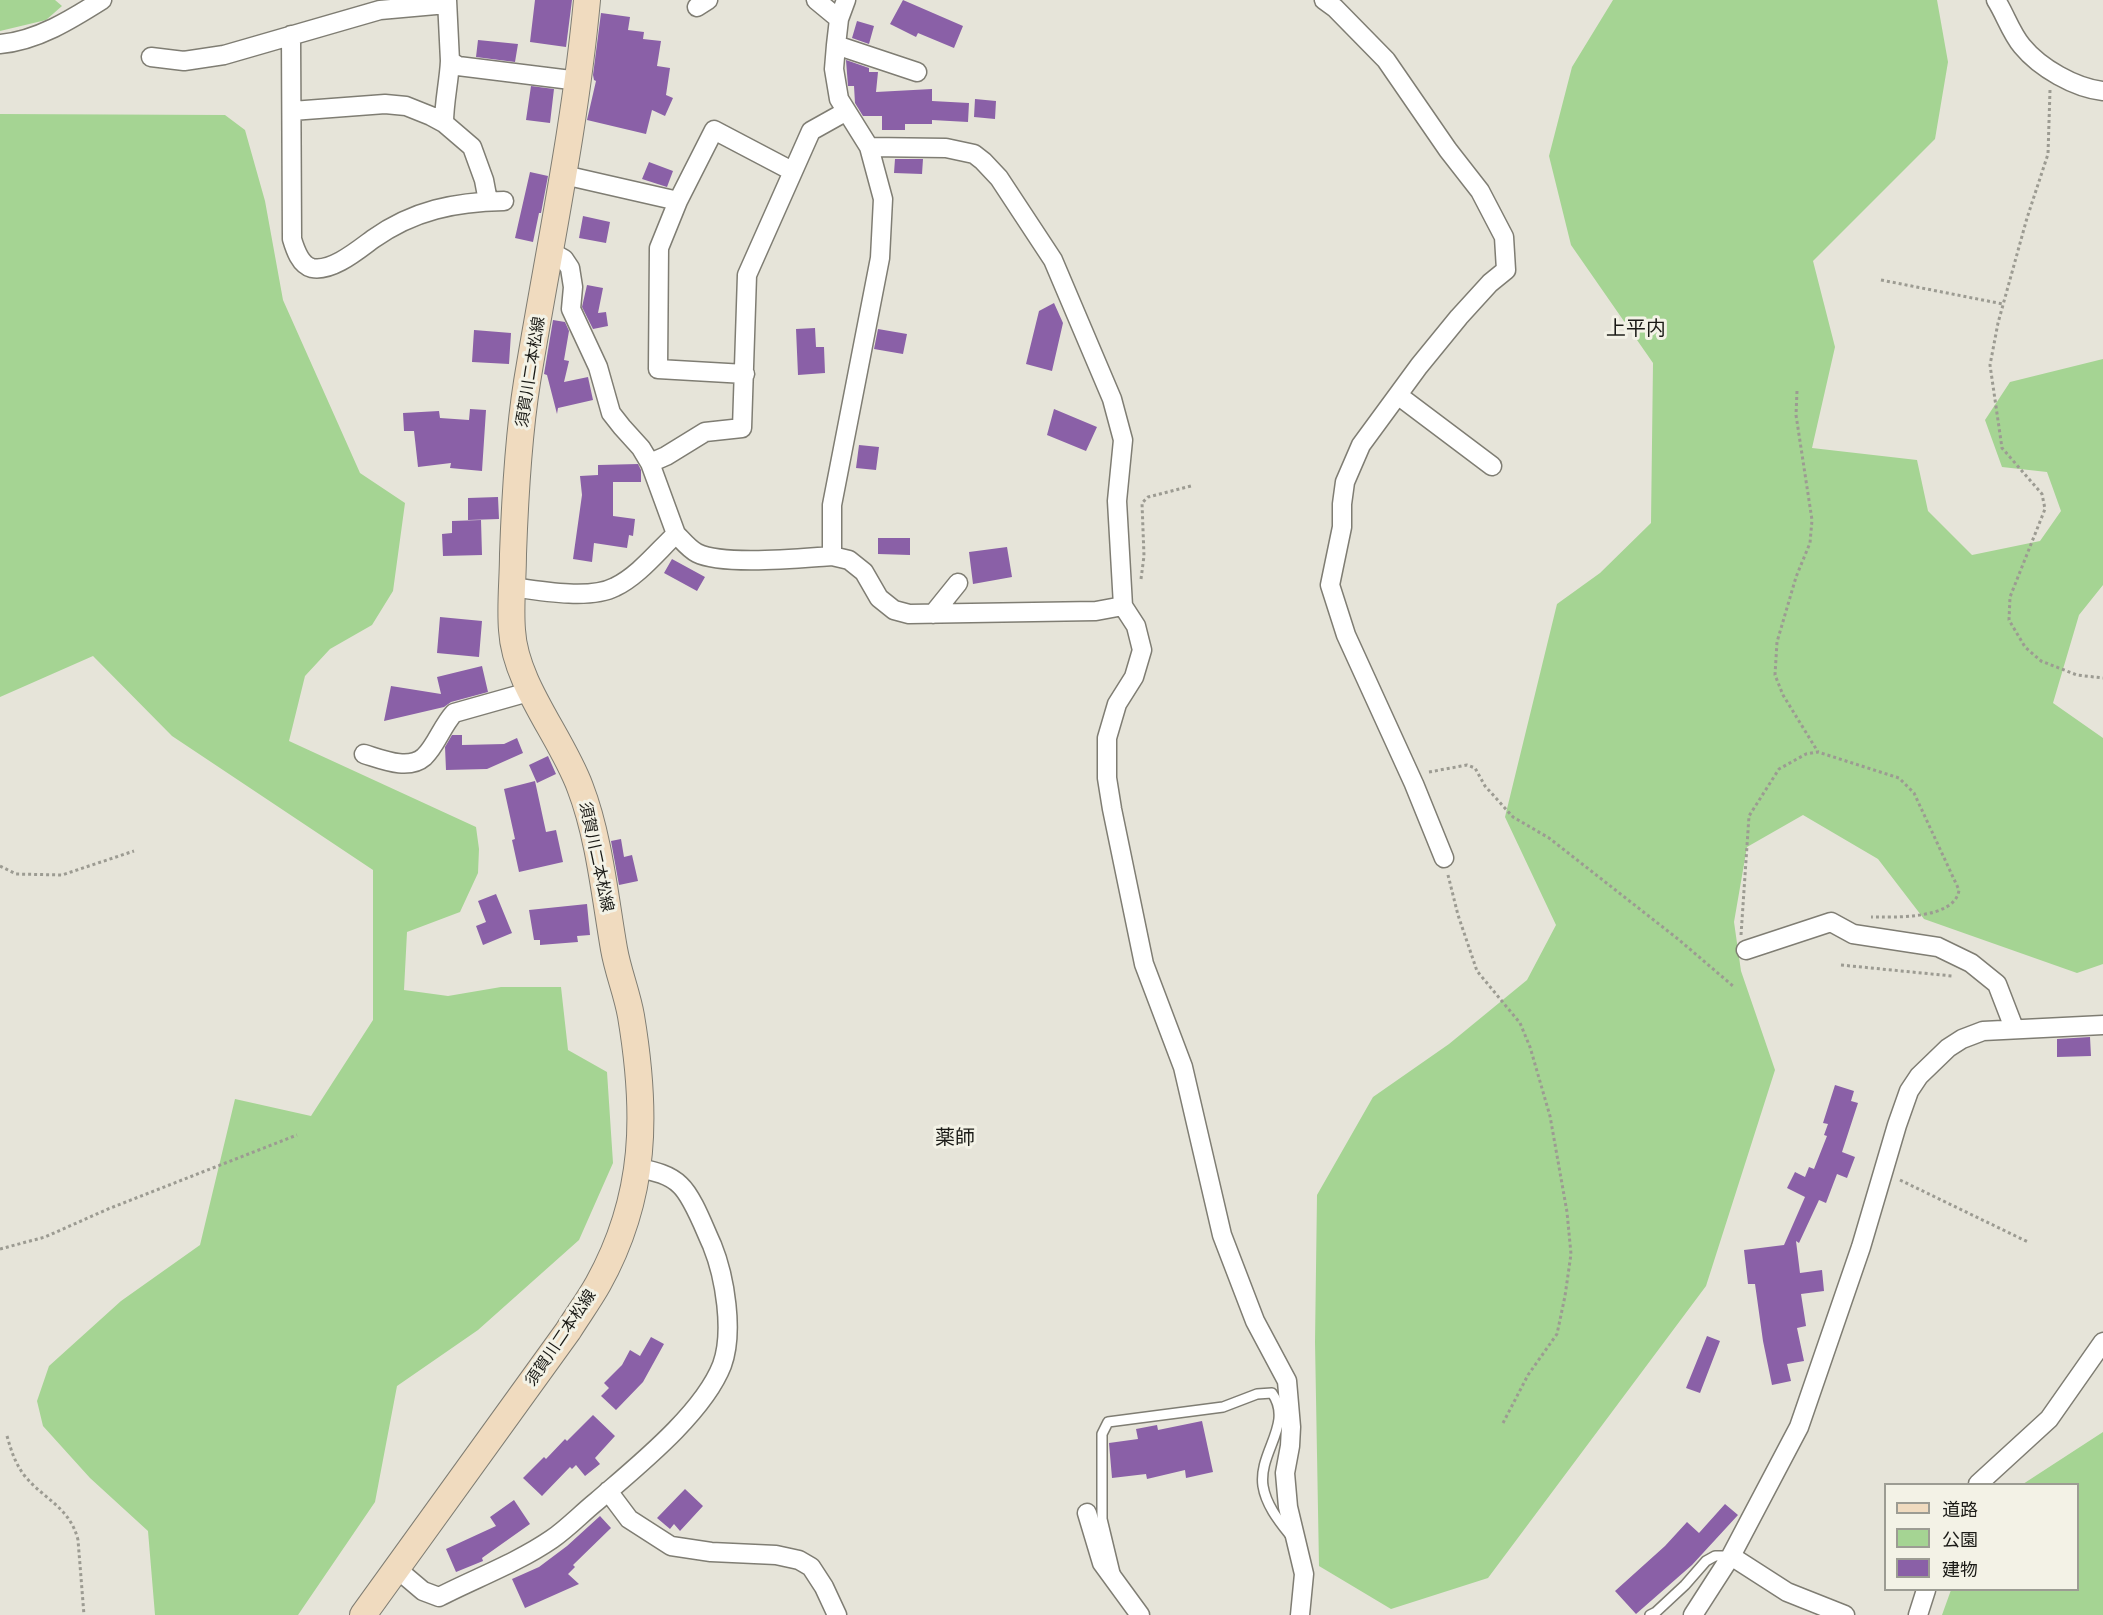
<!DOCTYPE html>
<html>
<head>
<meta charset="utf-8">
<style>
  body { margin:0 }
  #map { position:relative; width:2103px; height:1615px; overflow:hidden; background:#e6e4d9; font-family:"Roboto Serif","Noto Sans JP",serif }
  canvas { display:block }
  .legend { position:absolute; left:1884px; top:1483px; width:195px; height:108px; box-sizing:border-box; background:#f3f2e6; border:2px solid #9c9c93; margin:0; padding:8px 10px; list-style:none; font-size:18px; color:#1a1a16 }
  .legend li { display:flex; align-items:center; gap:12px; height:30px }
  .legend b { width:30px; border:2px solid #9c9c93 }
</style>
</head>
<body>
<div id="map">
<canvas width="2103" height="1615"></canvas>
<ul class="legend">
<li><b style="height:8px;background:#f0dbbf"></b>道路</li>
<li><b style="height:16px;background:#a5d493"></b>公園</li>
<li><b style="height:16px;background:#8a60a7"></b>建物</li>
</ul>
</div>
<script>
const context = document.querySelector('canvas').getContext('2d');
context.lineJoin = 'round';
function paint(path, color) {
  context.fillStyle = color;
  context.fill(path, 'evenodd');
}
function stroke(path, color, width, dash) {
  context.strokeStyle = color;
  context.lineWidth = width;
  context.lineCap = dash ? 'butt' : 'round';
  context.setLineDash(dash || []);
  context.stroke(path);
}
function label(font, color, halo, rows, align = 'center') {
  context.font = font + ' "Roboto Serif","Noto Sans JP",serif';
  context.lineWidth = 6;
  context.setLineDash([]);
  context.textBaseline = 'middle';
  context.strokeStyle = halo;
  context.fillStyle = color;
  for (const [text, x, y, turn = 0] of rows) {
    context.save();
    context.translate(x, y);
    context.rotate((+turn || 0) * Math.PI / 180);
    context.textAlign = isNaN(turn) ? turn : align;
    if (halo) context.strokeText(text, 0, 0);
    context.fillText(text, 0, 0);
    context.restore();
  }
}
const green = new Path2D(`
  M0 0H55L62 6 46 20 0 31Z
  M1613 0H1937L1948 62 1935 139 1813 261 1835 347 1812 448 1917 460 1928 511 1972 555 2040 541 2061 511 2047 472 2002 467 1985 420 2010 382 2103 359V585L2079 615 2053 703 2103 738V964L2077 973 1924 919 1878 859 1803 815 1747 847 1734 922 1741 971 1775 1070 1706 1286 1488 1578 1391 1609 1319 1566 1315 1342 1317 1195 1373 1097 1449 1044 1527 980 1556 925 1505 817 1557 604 1600 573 1651 523 1653 363 1571 245 1549 156 1572 67Z
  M0 114 225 115 245 130 265 201 283 300 360 473 405 503 393 591 372 625 330 649 305 676 289 741 476 827 479 849 478 873 460 912 407 932 404 990 448 996 501 987H561L568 1050 607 1072 613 1163 579 1240 478 1330 397 1386 375 1502 298 1615H155L148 1531 90 1478 43 1426 37 1401 49 1366 121 1301 200 1245 235 1099 311 1116 373 1020V870L172 736 93 656 0 697Z
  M2103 1432V1615H1942L1951 1590H2078V1484H2023Z`);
const building = new Path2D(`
  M535 0H572L566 47 530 42Z
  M903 0 963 26 954 48 918 33 916 37 890 24Z
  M601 13 630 17 628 30 644 32 643 39 661 41 657 66 670 68 666 95 673 98 665 116 652 110 646 134 587 120 596 81 594 80 593 75Z
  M857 21 874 26 869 44 852 38Z
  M478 40 518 44 515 62 476 57Z
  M846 60 869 68V72H878L876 92 932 89V101L969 103 968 122 932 120V124H905V130H882V116H863L855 103 854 86H848Z
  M531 86 554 89 550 123 526 120Z
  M975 99 996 101 995 119 974 117Z
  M895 159H923L922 174 894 173Z
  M649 162 673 171 667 187 642 179Z
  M530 172 548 176 541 213H539L533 242 515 238Z
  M583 216 610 222 606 243 579 238Z
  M587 285 603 288 598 313 606 312 608 326 593 329 582 307Z
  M1054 303 1063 323 1052 371 1026 364 1039 311Z
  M553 320 565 322 569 331 564 360 569 361 564 382 588 377 593 400 558 408 557 414 547 375 544 374Z
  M815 328 816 347H824L825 373 798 375 796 329Z
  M878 329 907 334 903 354 874 349Z
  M474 330 511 333 509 364 472 362Z
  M470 409 486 410 482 471 450 468 451 463 418 467 414 431H404L403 413 439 411 440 418 469 420Z
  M1054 409 1097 427 1086 451 1047 435Z
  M859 445 879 447 876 470 856 468Z
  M638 464 641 470V482H613V516L635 519 633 536 629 535 627 548 594 543 592 562 573 559 582 495 580 476 598 475V465Z
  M498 497 499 519 468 520V498Z
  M481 520 482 555 443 556 442 534 452 533V521Z
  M878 538H910V555L878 554Z
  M1007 547 1012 577 973 584 969 552Z
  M672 559 705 577 697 591 664 573Z
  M440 617 482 621 479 657 437 653Z
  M482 666 488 692 451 702 444 707 384 721 391 686 441 694 437 677Z
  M452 735H462V745L504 744 517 738 523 753 487 769 446 770 445 747Z
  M548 756 556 774 537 783 529 765Z
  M535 781 546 832 556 830 563 862 519 872 512 840 515 839 504 789Z
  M621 839 624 857 632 855 638 881 619 885 611 841Z
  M496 894 512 933 483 945 476 926 486 922 478 901Z
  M587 904 590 935 577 936 578 942 540 945V940H534L529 910Z
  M2090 1037 2091 1056 2057 1057V1039Z
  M1835 1085 1854 1091 1851 1101 1858 1103 1842 1152 1855 1157 1847 1178 1837 1174 1826 1203 1819 1200 1799 1243 1796 1241 1800 1273 1822 1270 1824 1291 1801 1294 1806 1326 1797 1328 1804 1361 1787 1364 1791 1381 1772 1385 1763 1341 1755 1284H1748L1744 1250 1784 1245 1805 1197 1787 1188 1795 1172 1805 1177 1809 1167 1814 1169 1827 1136 1824 1135 1828 1124 1823 1123Z
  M1707 1336 1720 1341 1700 1393 1686 1388Z
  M651 1337 664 1344 643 1382 616 1410 601 1396 609 1388 604 1383 622 1365 630 1350 640 1356Z
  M593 1415 615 1436 595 1458 600 1464 585 1476 576 1465 572 1469 570 1467 542 1496 523 1478 544 1457 546 1459 565 1439 567 1441Z
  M1202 1421 1213 1472 1186 1478 1185 1470 1147 1479 1146 1474 1112 1478 1109 1443 1138 1439 1136 1429 1157 1425 1158 1430Z
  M685 1489 703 1506 680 1531 674 1524 670 1529 657 1518Z
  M514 1500 530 1524 482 1558 483 1561 456 1572 446 1549 496 1526 490 1517Z
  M1725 1504 1738 1515 1692 1565 1636 1614 1615 1591 1665 1546 1687 1522 1699 1533Z
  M600 1516 611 1528 573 1565 575 1567 568 1574 579 1584 525 1608 512 1579 539 1567 567 1546Z`);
const path = new Path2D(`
  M2050 90 2048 154 2027 218 1998 323 1990 365 2002 448 2042 494 2045 509 2010 597 2009 620 2025 647 2041 661 2077 675 2103 678
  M1881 280 2003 304
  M1797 391 1796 415 1812 520 1810 543 1796 577 1777 642 1775 675 1783 695 1818 752
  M1141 579 1144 556 1142 503 1148 497 1191 486
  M1429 772 1467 765 1475 768 1485 786 1513 817 1549 838 1678 939 1733 986
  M0 866 16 874 62 875 134 851
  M1448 875 1458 915 1477 971 1520 1023 1530 1047 1550 1116 1567 1212 1571 1254 1565 1296 1557 1334 1528 1375 1503 1423
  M1741 935 1749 816 1779 769 1806 754 1818 752 1899 778 1914 793 1959 890C1955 920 1893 917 1871 917
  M1841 965 1952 976
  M1900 1180 2028 1242
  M0 1249 45 1237 108 1209 297 1135
  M7 1436C11 1450 15 1463 24 1475 43 1499 70 1507 78 1540L84 1615`);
const service = new Path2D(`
  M1115 1573 1102 1519V1434L1108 1422 1223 1407 1257 1394 1272 1393C1294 1424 1258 1452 1263 1486 1266 1505 1279 1521 1290 1535
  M1650 1615 1656 1612 1685 1585 1706 1561 1715 1556H1731`);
const minor = new Path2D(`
  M447 0 450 61 458 66 579 81
  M816 0 839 19
  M1324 0 1335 8 1386 60 1448 150 1480 191 1504 237 1506 270 1490 283 1459 317 1419 366 1361 445 1345 482 1342 504V527L1330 585 1346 635 1414 784 1444 858
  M1996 0C2005 14 2011 33 2022 46 2040 68 2075 88 2103 91
  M697 7 708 0
  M291 35 292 239C295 249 300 265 312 268 332 272 358 250 373 239 414 210 455 202 504 201
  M0 44C37 41 72 19 102 0
  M836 45 917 72
  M151 57 184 61 224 55 380 10 447 4
  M292 111 385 104 406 106 431 116 444 123 472 147 484 180 488 201
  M444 123C444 102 449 82 450 61
  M564 175 678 201
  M550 251 564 259 570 268 573 287 571 309 598 367 611 413 622 427 641 448 650 463 676 534
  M745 374 658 369 659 248 678 201 714 130 792 171
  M1399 396 1492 466
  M650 463 666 456 705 432 742 428 747 275 811 131 845 112
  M832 556 849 560 864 572 879 598 894 610 909 614 1096 611 1123 606 1117 501 1123 440 1112 399 1053 260 999 178 983 161 974 154 946 148 869 147
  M513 587C540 591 590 600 615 587 638 576 657 552 676 534 682 540 689 549 697 553 723 566 801 558 832 556V505L880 258 883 199 869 147 839 99 834 69 836 45 839 19 846 0
  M1123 606 1136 626 1142 650 1134 677 1117 704 1107 738V778L1112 809 1144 964 1183 1067 1222 1235 1255 1321 1287 1381 1291 1427 1290 1446 1285 1473 1288 1507 1304 1574 1300 1615
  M933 614 958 583
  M364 754C381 759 408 771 424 757 436 746 442 726 454 713L532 691
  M1746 950 1831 922 1853 934 1938 947 1971 963 1997 984 2014 1028
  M1978 1484 2049 1419 2103 1342
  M608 1491 629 1519 671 1546 711 1552 776 1555 799 1560 811 1567 824 1587 837 1615
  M1087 1513 1102 1563 1140 1615
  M1731 1556 1787 1592 1845 1615
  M397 1569 423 1591 439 1597C476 1578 517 1563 552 1539 568 1528 582 1513 597 1501 636 1467 703 1414 722 1365 734 1332 725 1277 712 1245 704 1228 693 1197 680 1185 669 1174 653 1171 639 1168
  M1693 1615 1731 1556 1799 1427 1861 1247 1897 1125 1909 1091 1919 1076 1948 1048 1962 1039 1983 1031 2103 1025
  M1918 1615 1926 1590`);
const secondary = new Path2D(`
  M363 1615 568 1331C578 1315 589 1300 598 1284 647 1196 647 1112 631 1016 627 993 618 972 614 949 605 897 599 836 580 787 561 736 515 684 512 630 510 605 513 579 513 554 515 497 518 439 527 382 548 254 575 129 587 0`);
const streetNames = [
  ["須賀川二本松線",531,372,-81],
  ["須賀川二本松線",596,857,78],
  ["須賀川二本松線",561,1338,-56]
];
const quarterNames = [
  ["上平内",1636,329],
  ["薬師",955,1138]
];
paint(green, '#a5d493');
paint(building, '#8a60a7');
stroke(service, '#7f7d73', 12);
stroke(minor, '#7f7d73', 21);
stroke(secondary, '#7f7d73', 28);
stroke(path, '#9c9b92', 3, [3, 3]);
stroke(service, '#fff', 9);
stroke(minor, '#fff', 18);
stroke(secondary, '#f0dbbf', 26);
label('16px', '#1a1a16', '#f3f2e6', streetNames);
label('20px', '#1a1a16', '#f3f2e6', quarterNames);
</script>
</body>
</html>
